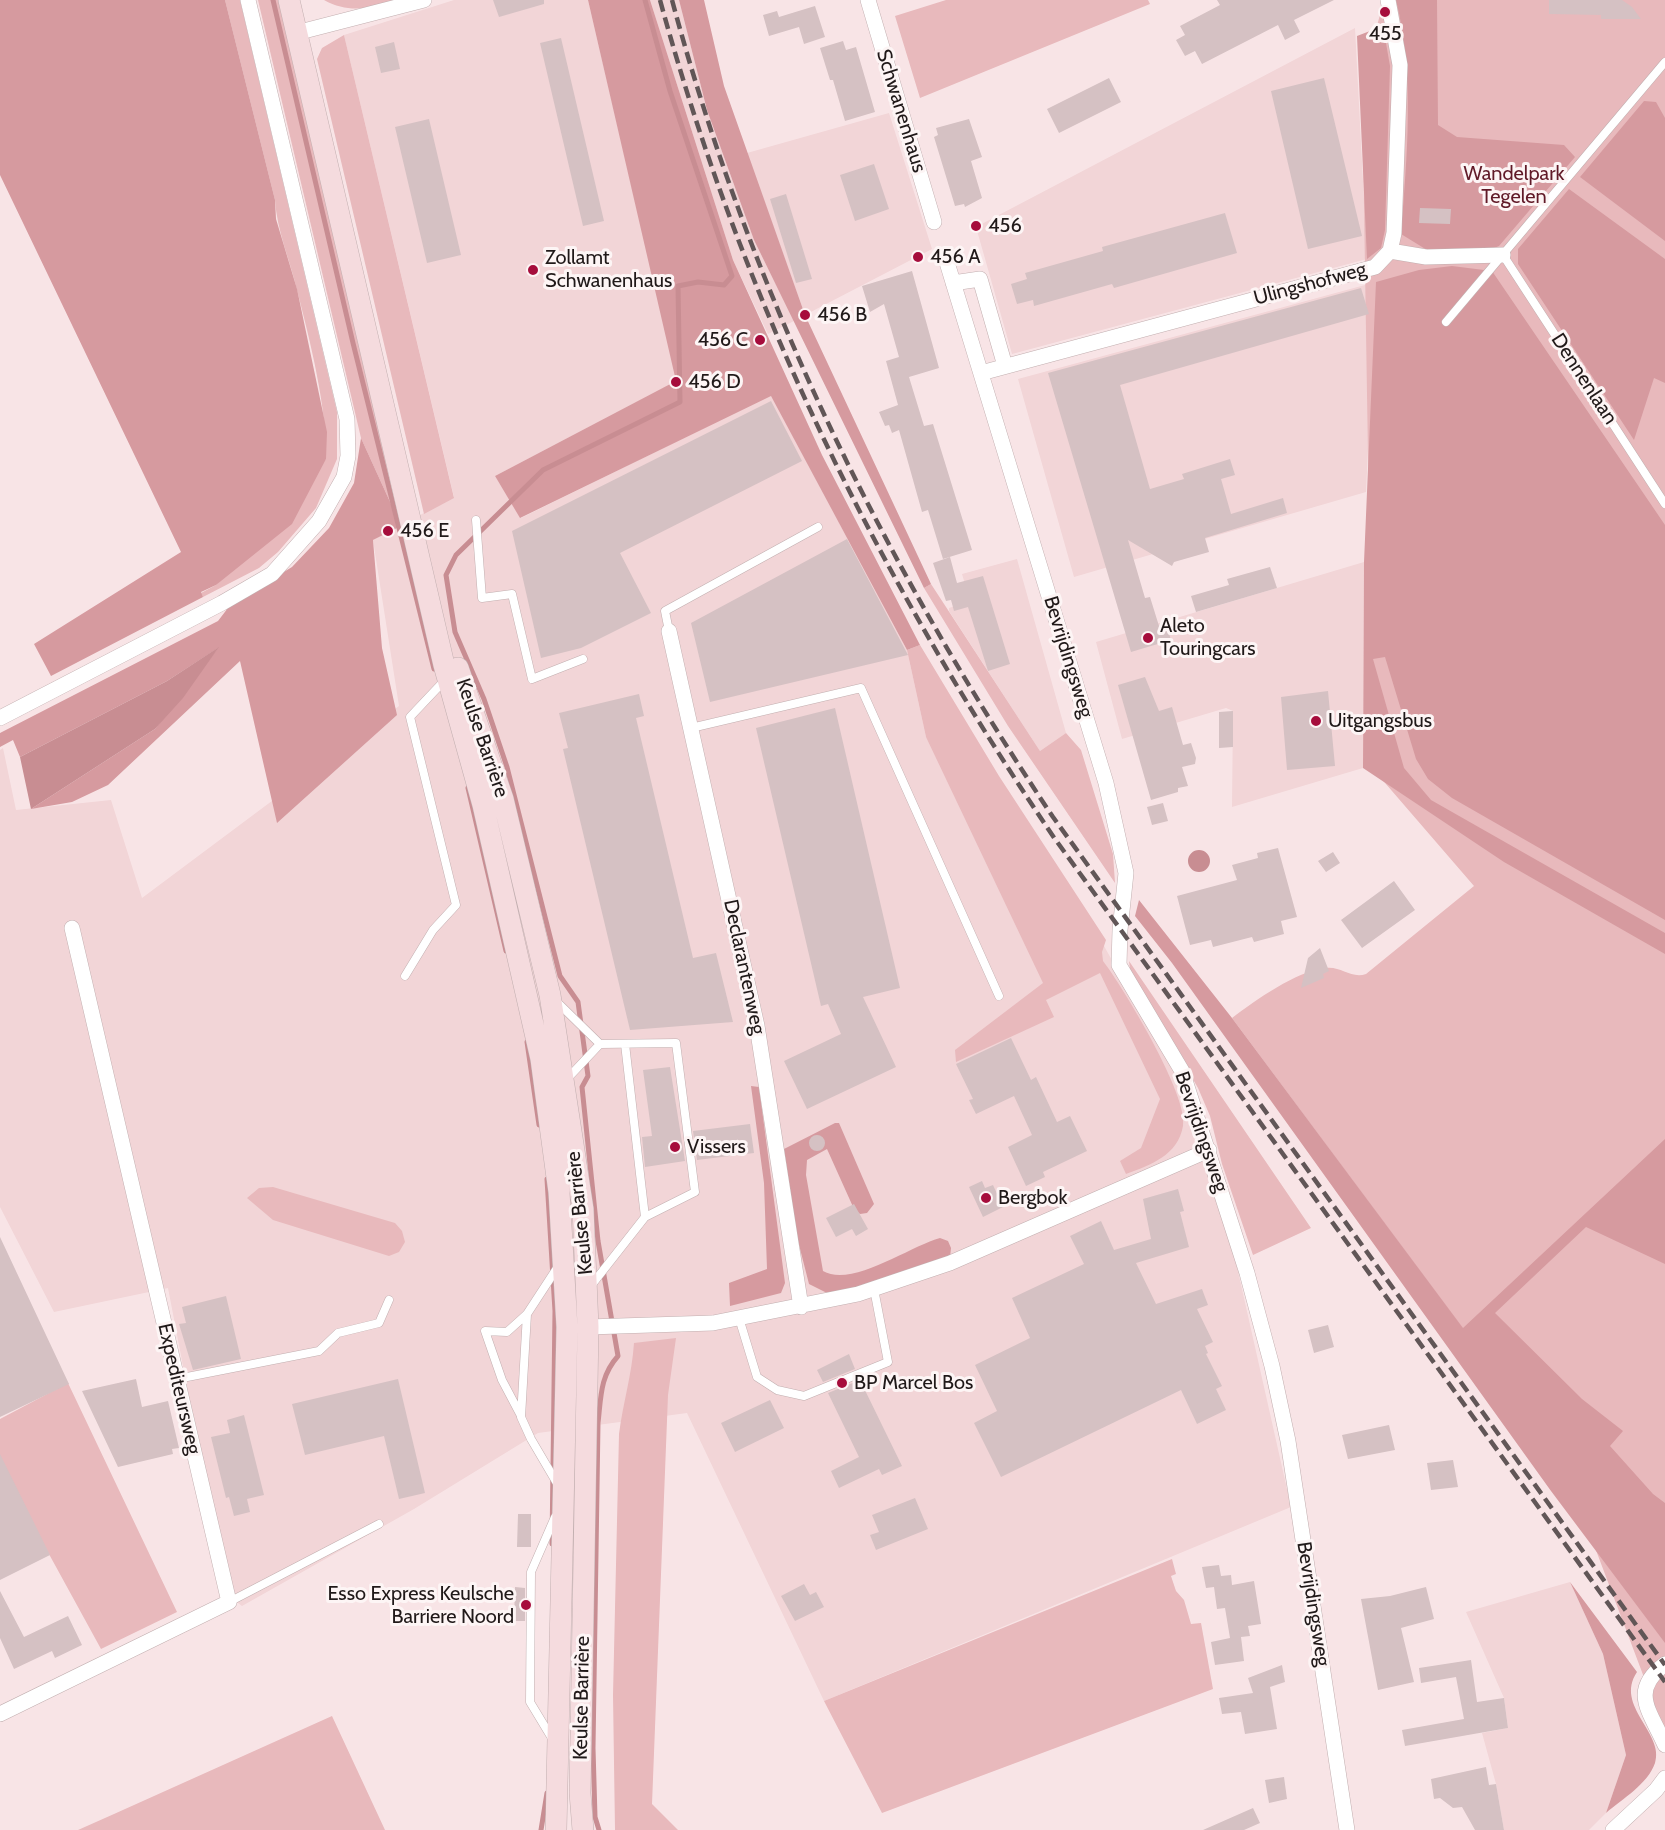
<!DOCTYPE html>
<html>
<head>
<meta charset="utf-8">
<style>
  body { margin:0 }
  canvas { display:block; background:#f8e4e6 }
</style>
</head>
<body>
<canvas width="1665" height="1830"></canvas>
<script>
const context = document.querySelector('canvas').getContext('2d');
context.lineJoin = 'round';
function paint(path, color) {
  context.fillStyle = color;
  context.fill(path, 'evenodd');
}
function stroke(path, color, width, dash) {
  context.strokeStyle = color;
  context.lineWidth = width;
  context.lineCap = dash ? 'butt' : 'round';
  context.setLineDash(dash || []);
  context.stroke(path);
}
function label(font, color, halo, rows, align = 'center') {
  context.font = font + ' Cabin,sans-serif';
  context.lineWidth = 6;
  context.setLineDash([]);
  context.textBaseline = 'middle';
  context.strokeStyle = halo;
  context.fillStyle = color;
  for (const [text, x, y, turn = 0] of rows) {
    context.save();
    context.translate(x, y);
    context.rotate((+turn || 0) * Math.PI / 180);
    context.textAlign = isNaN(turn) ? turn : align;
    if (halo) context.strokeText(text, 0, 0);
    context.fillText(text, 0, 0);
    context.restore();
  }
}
const built = new Path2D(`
  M454 0H588L677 381 495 476 521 518 771 395 907 650 926 737 1080 903 1175 1073 1235 1258 1291 1507 824 1701 687 1413 538 1433 414 1509 242 1606 235 1601 214 1527 168 1288 54 1312 0 1207V750L3 748 16 810 111 800 142 898 399 706 373 540 454 497 344 35Z
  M650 0H679L707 110 754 240 794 321 768 334 733 260Z
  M1355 28 1367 259 1012 354 976 227Z
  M889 113 932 249 805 315 747 153Z
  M1376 282 1366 492 1074 577 1018 379Z
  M1017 559 1066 733 1040 751 949 611V608L970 601 962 574Z
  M1364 562 1363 768 1232 807 1233 711 1226 708 1122 739 1096 642Z
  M1570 1582 1603 1654 1626 1755 1606 1813 1589 1830H1504L1496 1784 1482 1733 1508 1728 1504 1698 1466 1612Z`);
const green = new Path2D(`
  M225 0H240L337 412V459L316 508 278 552 259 568 203 597 201 593 216 585 326 459C327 407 310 341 297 290 290 260 277 231 275 200Z
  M258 0H279L401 526 361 438Z
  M324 0H402C373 7 351 15 324 0Z
  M946 0H1148L1150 4 920 98 895 16Z
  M1384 0H1665V1733L1594 1545 1463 1329 1232 1018C1256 1000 1296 971 1326 968 1341 966 1351 979 1366 974L1474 886 1373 769 1362 81Z
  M344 35 454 498 424 514 317 59 322 48Z
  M931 584 1040 751 1066 733 1081 750 1113 854 1115 883 1008 726 924 588Z
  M920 645 999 776 1106 940 1102 952 1103 961C1123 987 1189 1096 1183 1126 1178 1155 1151 1165 1126 1174L1120 1161 1141 1148 1160 1099 1100 973 1046 1000 1054 1017 956 1062 955 1050 1043 983 926 737 907 650Z
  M1129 961 1311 1228 1253 1255 1222 1164 1210 1116 1198 1088 1130 970Z
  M273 1187 395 1223 402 1231 405 1242 399 1252 389 1256 273 1220 247 1198 259 1188Z
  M676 1338 668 1395 652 1804 678 1830H615L613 1695 619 1434C623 1403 632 1374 634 1343Z
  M68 1383 177 1612 101 1649 21 1503 0 1457V1419Z
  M1172 1559 1176 1574 1171 1576 1176 1591 1184 1600 1191 1624 1201 1623 1213 1689 882 1813 824 1701Z
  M332 1716 385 1830H78L114 1814Z`);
const forest = new Path2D(`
  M0 0H225L275 200 276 219 297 289 327 432 326 459 292 524 216 585 201 592 203 597 51 676 34 644 181 552 0 175Z
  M588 0H650L733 260 822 455 920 645 907 650 771 396 520 518 495 476 676 381Z
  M679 0H704L724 86 805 315 931 584 924 588 754 240 707 110Z
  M1396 0H1437L1438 125 1457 137 1564 145 1575 157 1499 246 1489 250H1427L1401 234C1407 154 1415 78 1396 0Z
  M1383 26 1390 66 1385 230 1381 248 1367 259 1357 36Z
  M1644 101 1656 102 1665 118V241L1580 177Z
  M1569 189 1665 259V383L1654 378 1634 440 1518 264V249Z
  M1452 266 1492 271 1665 525V920L1452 798 1428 779 1416 759 1385 657 1373 659 1404 768 1431 800 1665 933V954L1504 862 1363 768 1364 562 1376 282 1419 270Z
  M361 438 401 526 373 540 382 648 397 715 277 823 240 661 108 785 72 802 31 809 155 729 218 648 167 681 20 757 13 740 0 747V733L218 621 231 604 292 567 329 528 354 483Z
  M1139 900 1232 1018 1463 1328 1665 1139V1264L1586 1227 1495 1313 1582 1399 1623 1431 1610 1446 1653 1494 1665 1503V1643L1551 1491 1172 963 1135 916Z
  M751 1086 759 1087 785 1283 781 1293 730 1306 729 1283 767 1269 764 1183Z
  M835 1123H839L874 1204 867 1213 860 1214 854 1209 827 1149 807 1160 806 1175 823 1271C852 1288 910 1246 940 1238L948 1241 951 1248 950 1258 833 1296 809 1284 798 1241 784 1149Z
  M1570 1582 1637 1672C1614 1706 1665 1733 1655 1763 1648 1784 1622 1799 1606 1813L1626 1755 1603 1654Z`);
const water = new Path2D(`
  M219 647 183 698 155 729 31 809 20 757 167 681Z
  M1188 861a11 11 0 1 1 22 0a11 11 0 1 1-22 0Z`);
const stream = new Path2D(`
  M273 0 353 343 434 669
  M468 788 506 951
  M527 1042 539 1125
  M547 1179 555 1311 552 1544
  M541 1830 547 1793
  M599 1830 595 1817 593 1748 598 1423C601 1397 600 1376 618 1356L598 1241 582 1087 588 1076 578 1002 560 976 507 767 484 699 455 632 446 575 456 555 543 470 680 402 678 286 698 282 724 285 732 276 670 91 645 0`);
const building = new Path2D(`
  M493 0H544V4L499 17Z
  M1217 0H1334L1294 20 1300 32 1285 40 1278 25 1202 64 1195 51 1185 56 1176 40 1185 35 1180 26 1220 5Z
  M1549 0H1622L1632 7 1641 19H1601V15L1549 14Z
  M815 6 825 37 804 44 799 27 769 36 763 15 777 11 779 17Z
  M561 38 604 221 583 226 540 43Z
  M843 41 846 50 856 47 875 112 845 121 833 80H830L820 48Z
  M394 42 400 69 381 73 375 47Z
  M1109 78 1121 102 1059 133 1047 109Z
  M1324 78 1362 236 1308 249 1271 91Z
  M429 119 461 255 427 263 395 127Z
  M969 119 982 157 971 161 982 198 965 207 964 204 955 206 934 137 938 135 936 128Z
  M874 164 889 209 855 221 840 175Z
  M786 194 812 279 796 283 770 199Z
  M1420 208 1451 209 1450 224 1419 223Z
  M1225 213 1237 253 1114 288 1112 284 1034 306 1033 300 1017 304 1011 284 1027 279 1025 273 1103 251 1102 247Z
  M912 271 939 368 909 377 924 426 933 424 972 550 943 559 928 510 922 512 899 430 892 433 889 425 885 426 879 412 898 405 886 361 899 357 884 304 870 312 862 286Z
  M1361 288 1369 314 1120 385 1150 489 1184 479 1182 474 1230 459 1235 475 1221 479 1231 514 1283 498 1287 513 1205 538 1209 552 1174 562 1172 566 1128 540 1145 598 1150 597 1159 626 1166 624 1171 640 1131 652 1048 373Z
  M771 401 802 461 620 553 651 613 581 648 541 658 512 531Z
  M847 539 908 655 710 702 691 623Z
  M950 557 957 583 983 576 1010 664 988 671 968 607 954 611 951 600 946 601 933 563Z
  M1270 567 1277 588 1196 612 1191 596 1229 585 1227 579Z
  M1145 677 1159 711 1172 707 1183 745 1191 743 1196 758 1195 764 1182 767 1188 786 1178 788V792L1151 800 1118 685Z
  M1328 691 1335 766 1287 770 1281 697Z
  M639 694 644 716 636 718 693 958 716 953 733 1022 630 1030 563 749 568 748 559 713Z
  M835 708 900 988 863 997 896 1067 807 1109 784 1061 841 1034 828 1004 821 1006 756 728Z
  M1233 711V747L1219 748V712Z
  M1163 803 1168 821 1152 825 1147 807Z
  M1278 848 1297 917 1281 921 1284 934 1254 942 1252 937 1213 947 1211 940 1190 945 1177 896 1237 880 1232 865 1258 858 1257 853Z
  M1333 852 1340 863 1326 872 1318 861Z
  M1394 881 1415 910 1362 948 1341 920Z
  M1320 948 1329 971 1323 974 1324 978 1301 988 1308 958Z
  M1011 1038 1031 1080 1036 1077 1057 1122 1070 1116 1087 1151 1043 1172 1045 1177 1026 1186 1008 1147 1032 1135 1014 1096 976 1114 969 1100 973 1099 956 1064Z
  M670 1067 685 1161 645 1167 642 1137 652 1136 643 1070Z
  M750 1124 754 1153 697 1160 693 1131Z
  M809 1143a8 8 0 1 1 16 0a8 8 0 1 1-16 0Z
  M982 1181 985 1188 993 1185 1003 1207 983 1217 969 1187Z
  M1178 1189 1184 1211 1180 1212 1189 1247 1136 1263 1156 1304 1202 1289 1208 1305 1197 1309 1213 1342 1205 1346 1208 1353 1206 1354 1222 1386 1216 1389 1226 1410 1197 1424 1181 1390 1001 1477 974 1423 997 1411 975 1365 1030 1338 1012 1298 1084 1264 1070 1236 1101 1221 1114 1250 1151 1239 1143 1199Z
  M854 1204 868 1229 856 1236 852 1229 836 1237 826 1218Z
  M0 1237 69 1384 0 1417Z
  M226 1296 241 1359 193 1370 179 1324 186 1323 182 1307Z
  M1328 1325 1334 1347 1314 1353 1308 1330Z
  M849 1354 855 1369 823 1382 817 1370Z
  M136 1379 142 1407 168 1401 179 1448 172 1449 173 1454 118 1467 82 1391Z
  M398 1379 425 1493 399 1499 384 1436 305 1455 292 1404Z
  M860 1380 902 1466 882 1475 879 1469 839 1488 831 1471 859 1457 828 1393Z
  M770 1400 784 1428 735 1452 721 1423Z
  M244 1415 264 1495 247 1499 250 1512 234 1516 229 1497 226 1498 211 1437 230 1433 227 1420Z
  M1389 1425 1395 1450 1348 1459 1342 1435Z
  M0 1454 50 1555 0 1580Z
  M1453 1460 1458 1487 1431 1490 1427 1463Z
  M915 1498 928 1529 876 1550 870 1535 879 1532 872 1515Z
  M518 1514H531V1547H517Z
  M1219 1565 1221 1576 1231 1575 1232 1585 1254 1581 1261 1624 1248 1626 1250 1636 1241 1637 1244 1661 1215 1665 1211 1642 1230 1638 1225 1608 1217 1609 1214 1587 1206 1588 1202 1567Z
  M804 1584 810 1595 816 1592 824 1607 795 1621 781 1596Z
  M515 1587 525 1588V1621H514Z
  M1426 1587 1434 1619 1401 1628 1414 1682 1378 1690 1361 1599 1390 1596Z
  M0 1591 24 1637 68 1616 82 1645 55 1658 52 1651 14 1669 0 1638Z
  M1471 1660 1477 1702 1504 1698 1508 1728 1405 1746 1402 1730 1464 1719 1456 1677 1421 1683 1419 1668Z
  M1282 1665 1285 1682 1270 1687 1277 1729 1245 1734 1241 1712 1222 1714 1219 1698 1253 1693 1248 1678Z
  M1486 1767 1489 1785 1496 1784 1504 1830H1475L1462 1807 1453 1808 1440 1798 1434 1799 1431 1779Z
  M1284 1777 1287 1799 1269 1803 1265 1780Z
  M1253 1808 1260 1823 1244 1830H1203Z`);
const lane = new Path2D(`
  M1503 255 1665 504
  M1446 322 1665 62
  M476 520 482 598 512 594 532 679 583 659
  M669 631 665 611 818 527
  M691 728 861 688 999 996
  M405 976 433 930 456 905 410 717 444 681
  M557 1002 600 1044 676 1043 695 1192 645 1217 590 1287
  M625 1044 645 1217
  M566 1080 600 1044
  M527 1314 521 1417 531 1439 558 1485
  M739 1318 757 1377 777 1390 804 1396 888 1362 874 1289
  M177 1379 319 1351 338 1333 379 1323 389 1300
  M520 1414 502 1380 485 1331 507 1332 527 1314 559 1265
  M229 1602 379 1524
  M553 1740 530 1702 531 1572 555 1517`);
const street = new Path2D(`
  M868 0 934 222
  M296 33 424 0
  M1390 251 1426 257 1503 255
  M945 256 1106 783 1126 873 1120 930 1119 965 1182 1071 1247 1273 1272 1366 1288 1441 1347 1830
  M953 283 980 279 1005 366
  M981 373 1375 267 1390 251 1394 233 1400 65 1388 0
  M669 631 757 1026 801 1307
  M0 718 222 603 272 574 319 521 344 477 348 456 347 419 248 0
  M588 1327 713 1323 858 1294 950 1263 1209 1150
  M1665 1664C1629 1691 1650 1711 1665 1745
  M0 1714 229 1602 72 928
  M1613 1830 1656 1790 1665 1778`);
const secondary = new Path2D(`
  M289 0 444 665 483 805 541 1059 559 1192 567 1327 556 1830
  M458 668 503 799 550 995 583 1209 588 1327 580 1793 583 1830`);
const rail = new Path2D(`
  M660 0C743 304 878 578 1055 839L1665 1682
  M672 0C751 294 884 565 1053 817L1665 1665`);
const markers = [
  [1385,12,6,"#a60d3c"],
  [976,226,6,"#a60d3c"],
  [918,257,6,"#a60d3c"],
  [533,270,6,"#a60d3c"],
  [805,315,6,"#a60d3c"],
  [760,340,6,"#a60d3c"],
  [676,382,6,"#a60d3c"],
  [388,531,6,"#a60d3c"],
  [1148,638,6,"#a60d3c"],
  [1316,721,6,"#a60d3c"],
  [675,1147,6,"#a60d3c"],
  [986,1198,6,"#a60d3c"],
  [842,1383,6,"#a60d3c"],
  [526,1605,6,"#a60d3c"]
];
const poiNames = [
  ["455",1385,34,"center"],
  ["456",988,226],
  ["456 A",930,257],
  ["Zollamt",545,258],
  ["Schwanenhaus",545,281],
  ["456 B",817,315],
  ["456 C",748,340,"right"],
  ["456 D",688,382],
  ["456 E",400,531],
  ["Aleto",1160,626],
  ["Touringcars",1160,649],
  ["Uitgangsbus",1328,721],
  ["Vissers",687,1147],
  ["Bergbok",998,1198],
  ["BP Marcel Bos",854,1383],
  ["Esso Express Keulsche",514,1594,"right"],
  ["Barriere Noord",514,1617,"right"]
];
const streetNames = [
  ["Schwanenhaus",901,111,73],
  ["Ulingshofweg",1310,284,-15],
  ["Dennenlaan",1584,379,57],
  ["Bevrijdingsweg",1068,657,73],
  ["Keulse Barrière",482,738,71],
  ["Declarantenweg",744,967,78],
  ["Bevrijdingsweg",1201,1132,71],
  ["Keulse Barrière",580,1213,-96],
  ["Expediteursweg",179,1389,77],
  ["Bevrijdingsweg",1313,1604,81],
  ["Keulse Barrière",582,1698,-89]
];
const parkNames = [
  ["Wandelpark",1514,174],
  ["Tegelen",1514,197]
];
paint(built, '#f2d5d7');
paint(green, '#e8b9bc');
paint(forest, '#d69a9f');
paint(water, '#c88d92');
stroke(stream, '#c88d92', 5);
paint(building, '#d5c1c3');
stroke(lane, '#c2afb0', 9);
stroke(street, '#c2afb0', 16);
stroke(secondary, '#c2afb0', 22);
stroke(lane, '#fff', 8);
stroke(street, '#fff', 15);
stroke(secondary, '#f5dbde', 21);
stroke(rail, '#615657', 4.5, [12, 6]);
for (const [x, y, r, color] of markers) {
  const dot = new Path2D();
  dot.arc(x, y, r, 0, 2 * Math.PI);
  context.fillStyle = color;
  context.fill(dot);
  stroke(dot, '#fdf5f5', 2);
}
label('20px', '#201919', '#fdf5f5', poiNames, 'left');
label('20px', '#201919', '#fdf5f5', streetNames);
label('20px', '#611a28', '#fdf5f5', parkNames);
</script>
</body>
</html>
